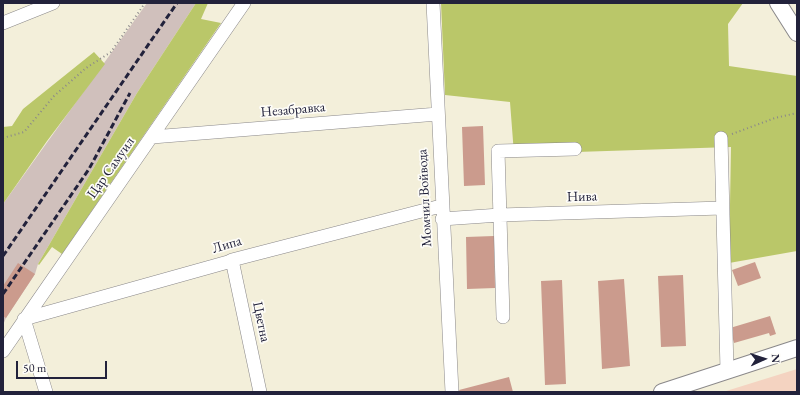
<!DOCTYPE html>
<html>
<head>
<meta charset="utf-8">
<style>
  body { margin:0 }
  #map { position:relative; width:800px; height:395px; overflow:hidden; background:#f3efda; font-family:"EB Garamond",serif }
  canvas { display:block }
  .frame { position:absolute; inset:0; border:4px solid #22223b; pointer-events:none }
  .north { position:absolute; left:744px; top:339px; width:40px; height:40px; -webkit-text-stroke:3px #fdfcf7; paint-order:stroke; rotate:87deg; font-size:11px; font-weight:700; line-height:16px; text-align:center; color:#22223b }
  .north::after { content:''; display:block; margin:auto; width:14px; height:18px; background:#22223b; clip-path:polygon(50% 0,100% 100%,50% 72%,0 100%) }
  .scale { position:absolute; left:16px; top:361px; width:91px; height:18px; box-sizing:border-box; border:2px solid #22223b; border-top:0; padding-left:5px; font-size:12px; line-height:14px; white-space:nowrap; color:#22223b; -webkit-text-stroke:3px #fdfcf7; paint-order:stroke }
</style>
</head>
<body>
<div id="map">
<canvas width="800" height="395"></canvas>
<div class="frame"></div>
<div class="north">N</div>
<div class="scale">50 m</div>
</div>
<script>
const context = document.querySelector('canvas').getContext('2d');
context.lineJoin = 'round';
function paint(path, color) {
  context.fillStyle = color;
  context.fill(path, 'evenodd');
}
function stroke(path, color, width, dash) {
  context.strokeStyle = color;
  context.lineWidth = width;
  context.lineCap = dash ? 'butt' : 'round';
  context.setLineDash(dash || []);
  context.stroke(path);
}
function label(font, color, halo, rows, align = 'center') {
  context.font = font + ' "EB Garamond",serif';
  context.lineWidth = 3.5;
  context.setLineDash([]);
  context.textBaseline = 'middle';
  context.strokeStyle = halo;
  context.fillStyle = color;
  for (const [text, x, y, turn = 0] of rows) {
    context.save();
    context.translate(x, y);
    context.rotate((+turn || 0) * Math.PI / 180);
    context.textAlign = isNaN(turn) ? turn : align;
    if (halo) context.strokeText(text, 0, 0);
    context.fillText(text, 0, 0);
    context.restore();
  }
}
const built = new Path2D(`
  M797 369V392H723Z`);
const industrial = new Path2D(`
  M147 3H196L137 93 38 264 35 274 6 318 3 325V204Z`);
const green = new Path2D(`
  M196 3H208L201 19 221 23 62 254 52 247 39 265 38 264 137 93Z
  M441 3H743L728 24 729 66 797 76V251L729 263 731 147 514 154 510 102 445 95Z
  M94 52 105 64 47 141 3 204V127L12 126 23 109Z`);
const building = new Path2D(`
  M483 126 485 185 464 186 462 127Z
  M494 236 495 288 467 289 466 237Z
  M755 262 761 278 738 286 732 270Z
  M18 263 35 274 6 318 3 316V286Z
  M683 275 686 346 661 347 658 276Z
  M624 279 630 366 602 369 598 281Z
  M562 280 566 384 545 385 541 281Z
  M770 316 776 334 770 336 769 333 734 343 730 328Z
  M509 377 513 392H460L459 390Z`);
const path = new Path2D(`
  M732 134 775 118 797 113
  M3 138 24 132 54 96 86 68 111 52 145 3`);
const minor = new Path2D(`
  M433 3 452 392
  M3 23 53 3
  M152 137 438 114
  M721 138 727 370
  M442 219 500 215 722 208
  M232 260 260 392
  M503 317 498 151 575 149
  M3 351 244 3
  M46 392 24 319 228 262 232 260 441 206`);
const tertiary = new Path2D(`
  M778 3 797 33
  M662 392 797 348`);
const rail = new Path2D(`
  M3 256 177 3
  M3 294 89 169 130 93`);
const streetNames = [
  ["Незабравка",293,110,-5],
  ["Цар Самуил",111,168,-55],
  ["Нива",582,197,-2],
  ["Момчил Войвода",425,198,-93],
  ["Липа",227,245,-17],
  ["Цветна",261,322,78]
];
paint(built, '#f4d3c1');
paint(industrial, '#d0c0bc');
paint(green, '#bac769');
paint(building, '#cb9b8d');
stroke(minor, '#8a888a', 14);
stroke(tertiary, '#8a888a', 18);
stroke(path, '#8a888a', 2, [1, 3]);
stroke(minor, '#fff', 13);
stroke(tertiary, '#fff', 16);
stroke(rail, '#22223b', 3, [6, 3]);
label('14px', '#22223b', '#fdfcf7', streetNames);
</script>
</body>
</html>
